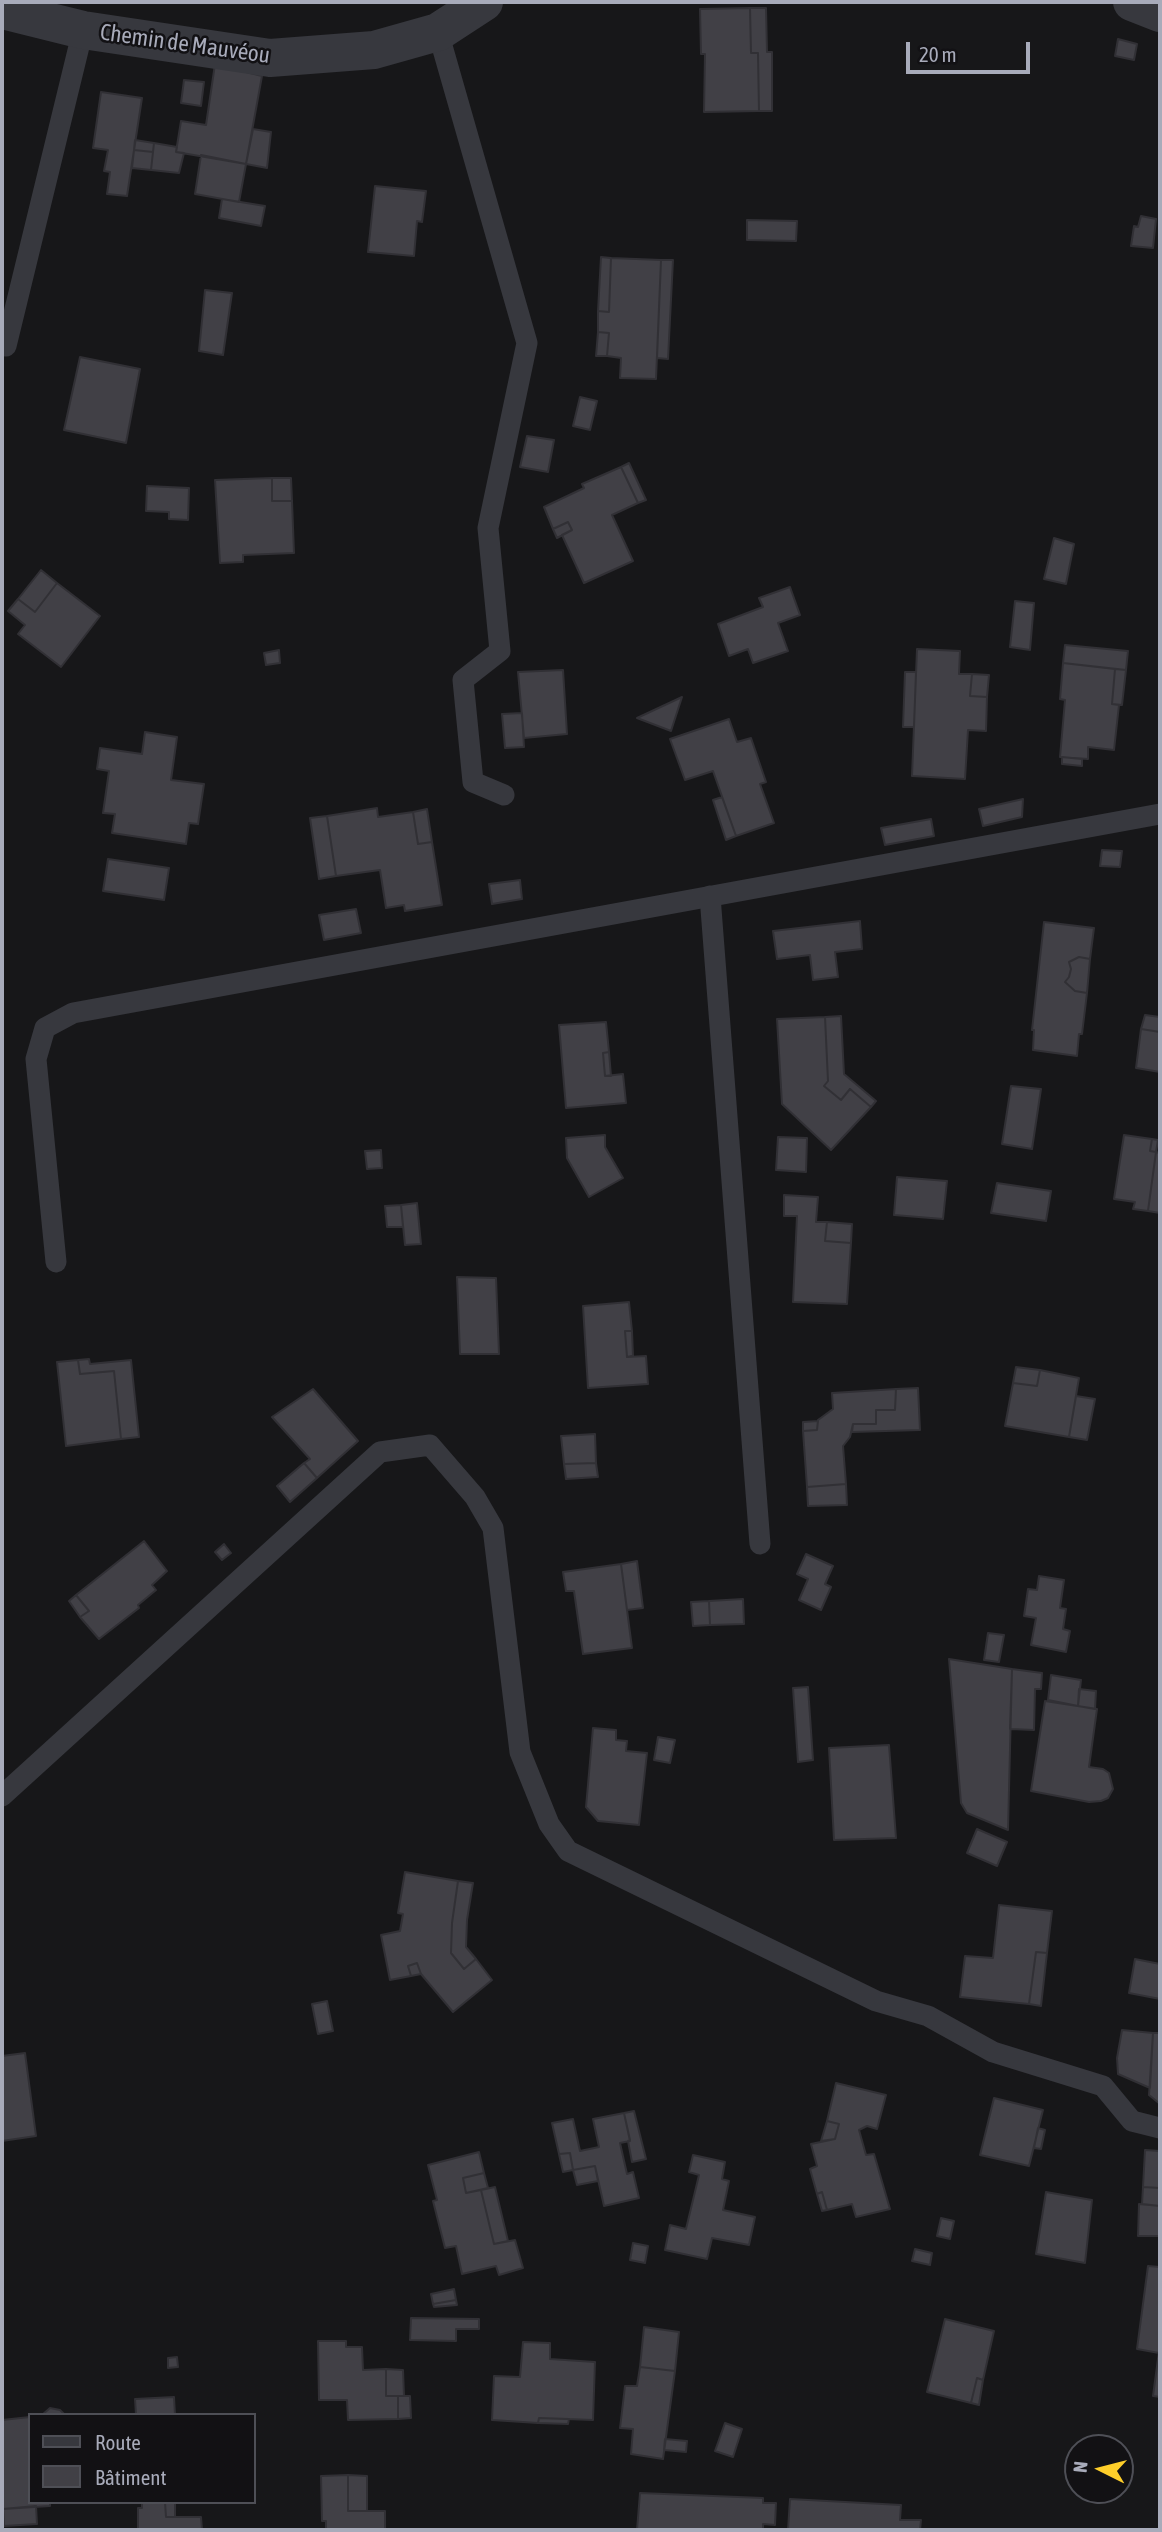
<!DOCTYPE html>
<html>
<head>
<meta charset="utf-8">
<style>
  body { margin:0 }
  #map { position:relative; width:1162px; height:2532px; overflow:hidden; background:#171719; font-family:"Asap Condensed",sans-serif }
  canvas { display:block }
  .frame { position:absolute; inset:0; border:4px solid #a8abba; pointer-events:none }
  .legend { position:absolute; left:28px; top:2413px; width:228px; height:91px; box-sizing:border-box; background:#121114; border:2px solid #4e4f56; margin:0; padding:9px 12px; list-style:none; font-size:21px; color:#a8abba }
  .legend li { display:flex; align-items:center; gap:14px; height:35px }
  .legend b { width:35px; border:2px solid #4e4f56 }
  .north { position:absolute; left:1064px; top:2434px; width:70px; height:70px; box-sizing:border-box; background:#121114; border:2px solid #4e4f56; border-radius:50%; rotate:276deg; font-size:19px; font-weight:700; line-height:28px; text-align:center; color:#a8abba }
  .north::after { content:''; display:block; margin:auto; width:24px; height:32px; background:#fece2a; clip-path:polygon(50% 0,100% 100%,50% 72%,0 100%) }
  .scale { position:absolute; left:906px; top:42px; width:124px; height:32px; box-sizing:border-box; border:4px solid #a8abba; border-top:0; padding-left:9px; font-size:21px; line-height:24px; white-space:nowrap; color:#a8abba; -webkit-text-stroke:5px #121114; paint-order:stroke }
</style>
</head>
<body>
<div id="map">
<canvas width="1162" height="2532"></canvas>
<div class="frame"></div>
<ul class="legend">
<li><b style="height:9px;background:#37383e"></b>Route</li>
<li><b style="height:19px;background:#414046"></b>Bâtiment</li>
</ul>
<div class="north">N</div>
<div class="scale">20 m</div>
</div>
<script>
const context = document.querySelector('canvas').getContext('2d');
context.lineJoin = 'round';
function paint(path, color) {
  context.fillStyle = color;
  context.fill(path, 'evenodd');
}
function stroke(path, color, width, dash) {
  context.strokeStyle = color;
  context.lineWidth = width;
  context.lineCap = dash ? 'butt' : 'round';
  context.setLineDash(dash || []);
  context.stroke(path);
}
function label(font, color, halo, rows, align = 'center') {
  context.font = font + ' "Asap Condensed",sans-serif';
  context.lineWidth = 5;
  context.setLineDash([]);
  context.textBaseline = 'middle';
  context.strokeStyle = halo;
  context.fillStyle = color;
  for (const [text, x, y, turn = 0] of rows) {
    context.save();
    context.translate(x, y);
    context.rotate((+turn || 0) * Math.PI / 180);
    context.textAlign = isNaN(turn) ? turn : align;
    if (halo) context.strokeText(text, 0, 0);
    context.fillText(text, 0, 0);
    context.restore();
  }
}
const building = new Path2D(`
  M750 8 751 53H758L759 111 704 112 705 54H701L700 9Z
  M750 8H766L767 52H772V111H759L758 53H751Z
  M1118 39 1137 44 1134 60 1115 56Z
  M215 64 262 76 246 164 176 152 181 121 206 125Z
  M184 80 204 82 201 106 181 103Z
  M101 92 142 98 127 196 107 194 110 172 104 171 108 150 93 148Z
  M253 129 271 132 267 168 246 164Z
  M135 140 154 143 153 152 134 150Z
  M154 143 177 147 176 152 184 153 179 173 151 170Z
  M134 150 153 152 151 170 132 168Z
  M201 155 246 164 239 202 195 194Z
  M375 186 426 191 422 222 417 221 414 256 368 252Z
  M222 199 265 206 261 226 219 218Z
  M1141 216 1156 219 1153 248 1131 246 1134 226 1138 227Z
  M747 220 797 221 796 241 747 240Z
  M601 257 611 258 609 312 598 311Z
  M611 258 661 260 656 379 620 378 621 358 607 356 609 333 598 332V311L609 312Z
  M661 260H673L668 359 657 358Z
  M205 290 232 293 223 355 199 351Z
  M598 332 609 333 607 356H596Z
  M80 357 140 369 126 443 64 430Z
  M580 397 597 401 590 430 573 426Z
  M527 436 554 440 548 472 520 467Z
  M629 463 646 500 638 503 621 467Z
  M621 467 638 503 612 515 633 561 584 583 562 535 572 530 568 522 553 529 544 507 584 488 582 484Z
  M272 478H291L292 501H272Z
  M272 478V501H292L294 553 243 555V562L220 563 215 480Z
  M147 486 189 488 188 520 169 519V512L146 511Z
  M568 522 572 530 557 538 553 529Z
  M1054 538 1074 544 1066 584 1044 579Z
  M41 570 57 583 35 612 18 599Z
  M57 583 100 616 61 667 18 634 25 625 8 611 18 599 35 612Z
  M790 587 800 615 778 623 788 651 753 663 748 649 729 656 718 624 763 607 759 598Z
  M1015 601 1034 603 1030 650 1010 647Z
  M1065 645 1128 651 1126 670 1063 663Z
  M917 649 960 651 959 674H972L970 696 987 697 986 731 968 730 965 779 912 776Z
  M279 650 280 663 266 665 264 653Z
  M1063 663 1115 669 1112 704 1119 705 1114 750 1088 747V759L1060 757 1065 700 1060 699Z
  M1115 669 1126 670 1122 705 1112 704Z
  M563 670 567 734 524 738 518 672Z
  M905 672H916L914 727H903Z
  M972 674 989 675 987 697 970 696Z
  M682 697 671 731 637 718Z
  M522 713 524 747 505 748 502 714Z
  M729 719 737 742 751 738 766 782 760 784 774 823 736 836 713 771 685 780 670 739Z
  M145 732 177 737 171 780 204 784 198 824 189 823 186 844 112 833 115 814 103 813 109 771 97 769 100 748 142 754Z
  M1062 757 1082 759V766L1062 764Z
  M722 797 736 836 726 840 713 800Z
  M1023 799 1022 817 983 826 979 809Z
  M377 808 378 817 413 812 418 844 432 842 442 905 405 911 404 905 386 908 380 870 336 876 327 816Z
  M427 809 432 842 418 844 413 812Z
  M327 816 336 876 319 879 310 818Z
  M931 819 934 836 885 845 881 828Z
  M1102 850 1122 851 1120 867 1100 866Z
  M108 859 169 868 164 900 103 891Z
  M520 880 522 899 492 904 489 884Z
  M356 909 361 933 324 940 319 915Z
  M860 921 862 949 835 952 838 977 813 980 810 955 777 959 773 931Z
  M1044 922 1094 928 1090 959 1079 957 1069 962 1071 969 1069 977 1065 982 1075 991 1087 993 1082 1034H1079L1077 1056 1033 1050 1034 1030H1032Z
  M1079 957 1090 959 1087 993 1075 991 1065 982 1069 977 1071 969 1069 962Z
  M1145 1015 1160 1017V1032L1141 1029Z
  M841 1016 844 1074 876 1101 871 1107 850 1089 841 1100 824 1086 828 1081 825 1017Z
  M825 1017 828 1081 824 1086 841 1100 850 1089 871 1107 831 1150 782 1104 777 1019Z
  M606 1022 609 1052 603 1053 605 1076 623 1074 626 1103 566 1108 559 1025Z
  M1141 1029 1160 1032V1072L1136 1068Z
  M609 1052 611 1076H605L603 1053Z
  M1011 1086 1041 1089 1032 1149 1002 1144Z
  M605 1135V1147L623 1178 589 1197 567 1158 566 1138Z
  M1124 1135 1152 1139 1150 1151 1156 1152 1148 1211 1133 1209 1135 1202 1114 1199Z
  M778 1137 807 1138 806 1172 776 1170Z
  M1152 1139 1158 1140 1156 1152 1150 1151Z
  M381 1150 382 1168 367 1169 365 1151Z
  M1156 1152 1160 1153V1213L1148 1211Z
  M897 1177 947 1181 943 1219 894 1215Z
  M997 1183 1051 1191 1046 1221 991 1213Z
  M784 1195 818 1197 816 1222H827L825 1241 851 1243 847 1304 793 1302 797 1216H784Z
  M417 1203 421 1244 405 1245 401 1205Z
  M401 1205 403 1227H387L385 1206Z
  M827 1222 852 1224 851 1243 825 1241Z
  M457 1277 496 1278 499 1354H460Z
  M629 1302 632 1331H625L627 1357 646 1356 648 1384 588 1388 583 1306Z
  M625 1331H632L633 1356 627 1357Z
  M89 1359 90 1364 131 1360 139 1437 121 1439 114 1371 80 1374 78 1360Z
  M78 1360 80 1374 114 1371 121 1439 66 1446 57 1362Z
  M1016 1367 1040 1370 1037 1386 1013 1383Z
  M1040 1370 1079 1378 1069 1437 1005 1426 1013 1383 1037 1386Z
  M918 1388 920 1430 852 1432 853 1424H876V1410H895L896 1389Z
  M313 1389 358 1441 317 1478 304 1463 310 1459 272 1417Z
  M896 1389 895 1410H876V1424H853L850 1437 843 1446 846 1484 807 1487 803 1431 817 1430 818 1420 833 1409 832 1393Z
  M1076 1396 1095 1399 1087 1440 1069 1437Z
  M818 1421 817 1430 803 1431V1422Z
  M595 1434 596 1463 564 1464 561 1436Z
  M304 1463 317 1478 290 1502 277 1486Z
  M596 1463 598 1477 566 1479 564 1464Z
  M846 1484 847 1505 808 1506 807 1487Z
  M144 1541 167 1571 152 1585 156 1590 138 1605 139 1608 99 1639 80 1617 89 1611 76 1595Z
  M224 1544 231 1553 222 1560 215 1552Z
  M806 1554 833 1566 825 1584 831 1587 821 1610 799 1600 808 1579 797 1574Z
  M637 1561 643 1608 627 1610 621 1564Z
  M621 1564 632 1648 583 1654 574 1591H566L563 1572Z
  M1039 1576 1064 1580 1060 1608 1066 1609 1063 1629 1070 1631 1066 1652 1031 1645 1036 1618 1024 1616 1028 1589 1037 1590Z
  M76 1595 89 1611 80 1617 69 1601Z
  M743 1599 744 1624 710 1625 709 1601Z
  M709 1601 710 1625 693 1626 691 1602Z
  M988 1633 1004 1635 999 1662 984 1660Z
  M949 1659 1012 1669 1008 1830 967 1813 961 1803Z
  M1012 1669 1042 1673 1041 1689H1035L1034 1730 1010 1729Z
  M1051 1675 1081 1680 1078 1706 1048 1700Z
  M808 1687 813 1760 798 1762 793 1688Z
  M1079 1689 1096 1691 1095 1709 1078 1706Z
  M1045 1701 1097 1709 1089 1767 1103 1769 1109 1773 1113 1789 1108 1798 1101 1801 1089 1802 1031 1791Z
  M593 1728 616 1730V1740L627 1741 626 1751 647 1753 639 1825 598 1821 586 1807Z
  M658 1737 675 1740 670 1763 654 1760Z
  M889 1745 896 1838 834 1840 829 1748Z
  M977 1829 1007 1842 997 1866 967 1853Z
  M405 1872 458 1881 452 1923 451 1953 464 1969 476 1959 492 1980 453 2012 421 1974 417 1963 408 1966 411 1976 390 1980 381 1935 400 1931 403 1914 398 1913Z
  M458 1881 473 1883 467 1920 466 1947 476 1959 464 1969 451 1953 452 1923Z
  M999 1905 1052 1911 1047 1953 1036 1952 1029 2004 960 1997 965 1956 993 1958Z
  M1036 1952 1047 1953 1041 2006 1029 2004Z
  M1135 1959 1160 1964V1999L1129 1993Z
  M417 1963 421 1974 411 1976 408 1966Z
  M327 2001 333 2031 318 2034 312 2004Z
  M1122 2030 1153 2033 1150 2088 1118 2074 1117 2058Z
  M1153 2033H1160V2104L1149 2095Z
  M25 2053 36 2136 2 2141V2056Z
  M836 2083 886 2095 877 2129 867 2126 859 2130 866 2155 874 2154 890 2209 856 2217 852 2204 827 2210 822 2192 817 2194 810 2169 817 2166 811 2144 835 2139 839 2124 827 2121Z
  M994 2098 1043 2110 1029 2166 980 2155Z
  M634 2111 646 2159 632 2162 628 2141 630 2140 624 2113Z
  M624 2113 630 2141 620 2143 627 2174 633 2172 639 2198 604 2206 595 2166 573 2170 570 2153 559 2154 552 2123 573 2119 580 2151 599 2147 593 2119Z
  M827 2121 839 2124 835 2139 821 2141Z
  M1038 2128 1045 2130 1041 2149 1034 2148Z
  M1145 2150 1160 2151V2188L1143 2187Z
  M479 2152 484 2173 463 2178 466 2193 481 2190 494 2244 515 2240 523 2268 499 2275 496 2266 462 2274 456 2246 445 2248 433 2201 437 2200 428 2165Z
  M570 2153 573 2170 563 2172 559 2154Z
  M693 2155 725 2162 722 2179 729 2181 723 2210 755 2217 749 2245 712 2238 707 2259 665 2250 670 2225 686 2229 699 2175 689 2172Z
  M595 2166 598 2181 577 2185 573 2170Z
  M484 2173 488 2188 466 2193 463 2178Z
  M495 2187 508 2241 494 2244 481 2190Z
  M1143 2187 1160 2188V2206L1142 2204Z
  M822 2192 827 2210 822 2211 817 2194Z
  M1046 2192 1092 2200 1085 2263 1036 2254Z
  M1139 2204 1160 2206V2236H1138Z
  M941 2218 954 2221 950 2239 937 2236Z
  M633 2243 648 2246 645 2263 630 2260Z
  M915 2249 932 2253 930 2265 912 2261Z
  M1148 2266 1160 2267 1159 2353 1137 2349Z
  M454 2289 456 2300 433 2304 431 2294Z
  M456 2300 457 2305 434 2307 433 2304Z
  M411 2318 479 2319V2329H456V2341L410 2340Z
  M945 2319 994 2331 983 2380 977 2378 971 2403 927 2392Z
  M644 2327 679 2332 675 2371 640 2367Z
  M318 2341H346V2347H362L363 2370 386 2369V2396H398V2419L348 2420 347 2400H319Z
  M523 2342 550 2343V2359L595 2362 593 2420 539 2418 538 2423 492 2420 494 2376 520 2377Z
  M1160 2344V2397L1153 2396Z
  M177 2357 178 2367 168 2368V2358Z
  M640 2367 675 2371 663 2459 631 2454 633 2429 620 2428 625 2386H637Z
  M386 2369 403 2370 404 2396H386Z
  M977 2378 983 2380 979 2405 971 2403Z
  M398 2396H410L411 2418 398 2419Z
  M174 2397 175 2415H136L135 2399Z
  M50 2408 60 2410 65 2415H42Z
  M30 2417V2502H50V2506L2 2509V2420Z
  M539 2418 569 2419 568 2424 538 2423Z
  M725 2423 742 2429 733 2457 715 2451Z
  M665 2439 687 2441 686 2452 664 2450Z
  M348 2475V2511H385V2530H326V2521H322L321 2476Z
  M348 2475 367 2476V2511H348Z
  M640 2493 763 2498V2503H776L775 2525 763 2524V2530H637Z
  M790 2499 901 2505 900 2520H921L920 2530H788Z
  M142 2502H165L166 2517H201L202 2530 138 2529V2508H142Z
  M165 2502H175V2517H166Z
  M36 2506 37 2524 4 2526 3 2509Z`);
const lane = new Path2D(`
  M438 32 527 343 488 528 500 651 463 680 473 782 504 795
  M6 346 83 30
  M710 896 760 1544
  M56 1262 36 1059 45 1028 73 1013 1160 814
  M2 1796 380 1452 430 1445 475 1497 493 1528 520 1752 549 1824 568 1851 876 2001 928 2016 993 2052 1103 2086 1132 2121 1160 2128`);
const street = new Path2D(`
  M1132 2 1160 13
  M2 10 83 30 270 58 374 50 438 32 484 2`);
const streetNames = [
  ["Chemin de Mauvéou",185,44,8]
];
paint(building, '#414046');
stroke(building, '#313035', 2);
stroke(lane, '#37383e', 21);
stroke(street, '#37383e', 38);
label('23px', '#a8abba', '#121114', streetNames);
</script>
</body>
</html>
